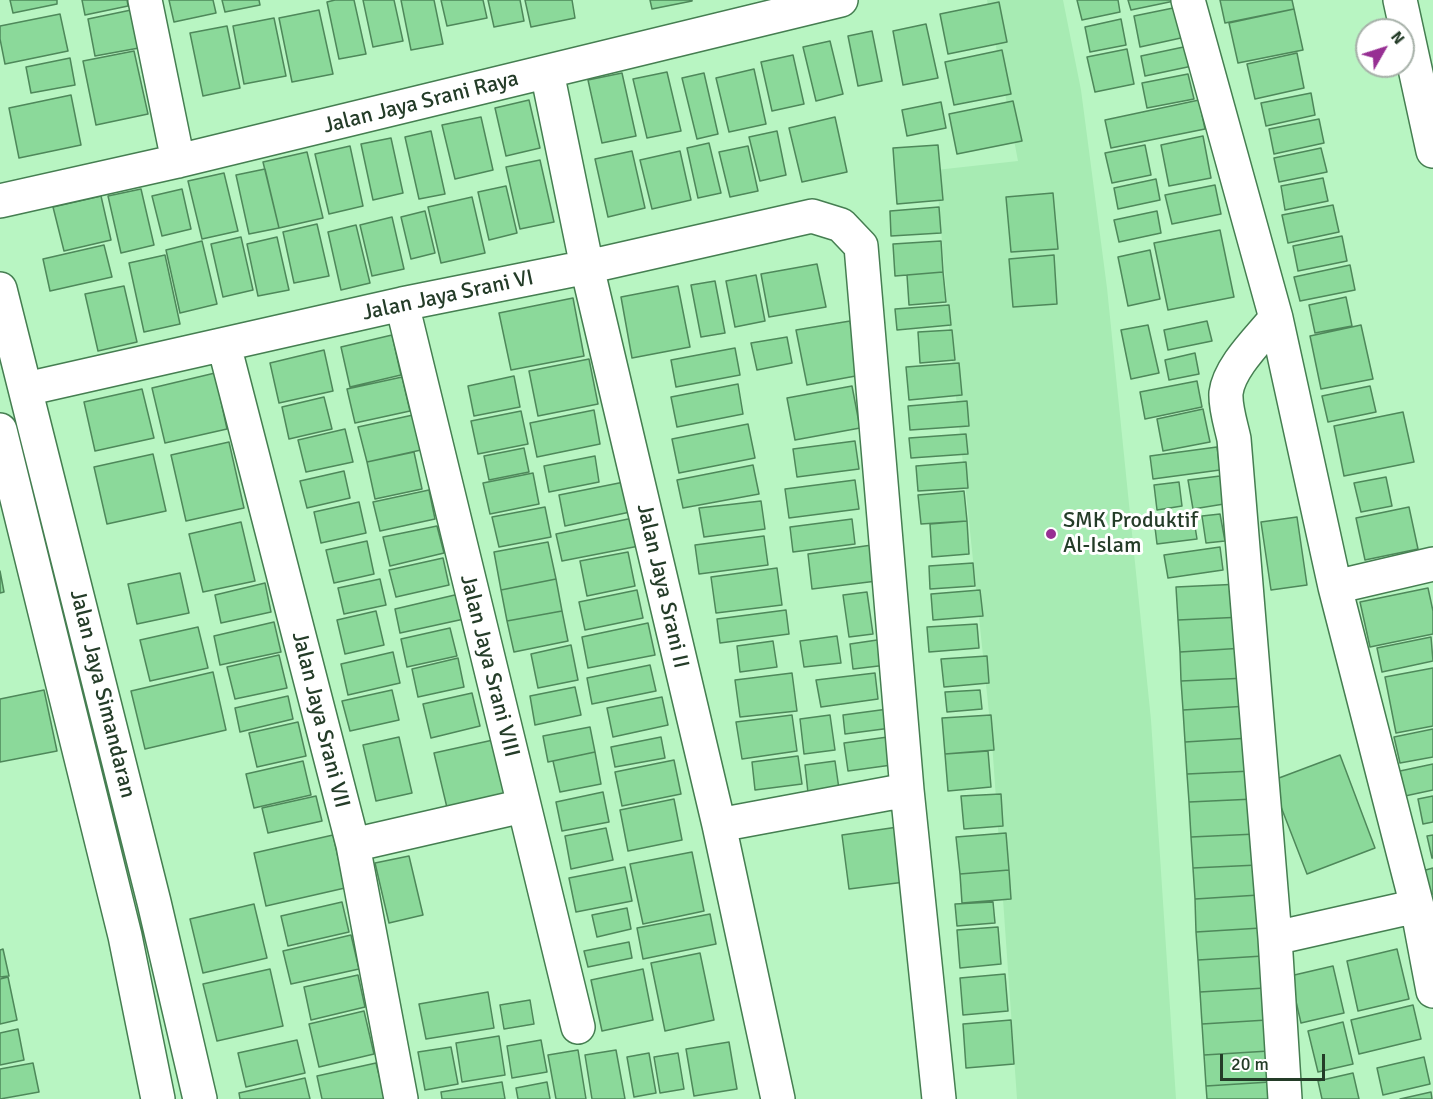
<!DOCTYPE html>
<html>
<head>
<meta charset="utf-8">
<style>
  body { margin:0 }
  #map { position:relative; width:1433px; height:1099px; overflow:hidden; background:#b8f5c2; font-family:Signika,sans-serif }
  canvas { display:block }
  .north { position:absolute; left:1355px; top:18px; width:60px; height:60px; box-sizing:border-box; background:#fff; border:2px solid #a7b1a9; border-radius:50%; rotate:51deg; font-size:16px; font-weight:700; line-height:24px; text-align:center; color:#243c28 }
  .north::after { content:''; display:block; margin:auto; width:21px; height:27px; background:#972f93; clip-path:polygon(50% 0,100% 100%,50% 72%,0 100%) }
  .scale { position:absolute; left:1220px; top:1054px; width:105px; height:27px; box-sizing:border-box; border:3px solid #243c28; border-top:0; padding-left:8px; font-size:18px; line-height:21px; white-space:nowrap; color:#243c28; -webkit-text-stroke:4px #fff; paint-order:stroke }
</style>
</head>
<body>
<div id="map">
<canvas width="1433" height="1099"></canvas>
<div class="north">N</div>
<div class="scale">20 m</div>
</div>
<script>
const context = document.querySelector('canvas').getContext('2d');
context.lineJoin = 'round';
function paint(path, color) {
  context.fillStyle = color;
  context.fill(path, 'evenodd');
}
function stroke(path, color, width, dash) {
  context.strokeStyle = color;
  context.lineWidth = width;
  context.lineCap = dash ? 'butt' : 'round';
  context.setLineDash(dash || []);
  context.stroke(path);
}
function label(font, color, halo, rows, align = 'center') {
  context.font = font + ' Signika,sans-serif';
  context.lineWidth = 6;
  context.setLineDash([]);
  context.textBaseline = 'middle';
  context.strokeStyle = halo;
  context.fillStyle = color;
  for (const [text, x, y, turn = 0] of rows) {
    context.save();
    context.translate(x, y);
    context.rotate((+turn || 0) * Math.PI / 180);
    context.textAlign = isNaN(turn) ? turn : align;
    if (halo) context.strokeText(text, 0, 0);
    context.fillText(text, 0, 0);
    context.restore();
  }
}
const built = new Path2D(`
  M987 0H1063L1081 90 1107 288 1151 720 1176 1099H1017L992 742 951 349 936 170 1018 161Z`);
const building = new Path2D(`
  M10 0H57V4L13 13Z
  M82 0H127L128 6 85 15Z
  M169 0H213L216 13 174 22Z
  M222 0H259L260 5 225 12Z
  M335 0H354L366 54 339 59 327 2Z
  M363 0H394L403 41 373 47Z
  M401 0H434L443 44 411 50Z
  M441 0H483L487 18 447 26Z
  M488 0H520L524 21 494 27Z
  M525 0H572L575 18 531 27Z
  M650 0H692V1L652 9Z
  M1077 0H1118L1120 12 1082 20Z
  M1128 0H1179L1131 10Z
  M1220 0H1292L1294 9 1225 23Z
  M999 2 1007 42 948 54 940 14Z
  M1183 6 1190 36 1140 47 1134 16Z
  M1294 9 1303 50 1238 63 1229 23Z
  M131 10 139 48 95 56 88 19Z
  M319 10 333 74 292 82 279 18Z
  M60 14 68 51 5 64 0 39V26Z
  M274 18 286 76 244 84 233 26Z
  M1121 19 1126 45 1090 52 1085 27Z
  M926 24 938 78 903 85 893 31Z
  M227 26 240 88 203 96 190 33Z
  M872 31 882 81 858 86 848 36Z
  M830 41 843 94 816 101 803 47Z
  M1193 45 1197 65 1145 76 1141 56Z
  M1127 49 1134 84 1095 92 1087 57Z
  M1002 50 1011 94 954 105 945 62Z
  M134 51 148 114 96 125 83 61Z
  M1297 53 1304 88 1255 99 1247 64Z
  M793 55 804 104 772 111 761 62Z
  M70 58 75 85 31 93 26 67Z
  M754 69 766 124 729 132 716 78Z
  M667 72 681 131 647 138 633 79Z
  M622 73 636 136 602 143 588 80Z
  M704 73 718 134 697 139 682 78Z
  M1188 74 1194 99 1147 108 1142 83Z
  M1311 93 1315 115 1266 126 1261 103Z
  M71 95 81 145 19 158 9 108Z
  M529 100 540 148 506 156 495 108Z
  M1199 100 1205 129 1111 148 1105 120Z
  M1013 101 1022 141 957 154 949 114Z
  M941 102 946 128 907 136 902 110Z
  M481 117 493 170 455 179 442 125Z
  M835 117 847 172 802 182 789 128Z
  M1319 119 1324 143 1274 154 1269 129Z
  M431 131 445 194 419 199 405 137Z
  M777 131 786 175 760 181 749 137Z
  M1203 136 1211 178 1169 186 1161 145Z
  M391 138 403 193 373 200 361 144Z
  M709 143 721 193 698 198 687 148Z
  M938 145 943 200 897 204 893 148Z
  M1145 145 1151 175 1112 183 1105 153Z
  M350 146 363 206 329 214 315 154Z
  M748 146 758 191 730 197 719 152Z
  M1321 148 1327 172 1279 182 1274 158Z
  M632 151 645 208 608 217 595 159Z
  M680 151 691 200 652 209 640 160Z
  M307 152 323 218 279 228 263 162Z
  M540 160 554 222 520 229 506 167Z
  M265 169 279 228 249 234 236 175Z
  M224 173 238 231 202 239 188 181Z
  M1323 178 1328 201 1285 210 1281 186Z
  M1156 179 1160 200 1118 209 1114 188Z
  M1215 185 1221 214 1172 224 1165 195Z
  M506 186 517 233 489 240 478 192Z
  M141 189 154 245 121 253 108 196Z
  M182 189 191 229 162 236 152 196Z
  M1053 193 1058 249 1011 252 1006 197Z
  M101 196 111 240 64 251 53 207Z
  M472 197 485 253 441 263 428 207Z
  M1333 205 1339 232 1288 243 1282 215Z
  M939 207 941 233 891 236 890 211Z
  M425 211 435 253 411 259 401 217Z
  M1157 211 1161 233 1119 242 1114 220Z
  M392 217 404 269 372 276 360 225Z
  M317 224 329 276 294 283 283 232Z
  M356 225 370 283 341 290 328 232Z
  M1220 230 1234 297 1168 310 1154 243Z
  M1342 236 1347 261 1298 271 1293 246Z
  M241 237 253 290 223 297 211 244Z
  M277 237 289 290 258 296 247 244Z
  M202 241 217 304 180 313 166 250Z
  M941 241 943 272 895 276 893 244Z
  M104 245 112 277 50 291 43 259Z
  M1150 250 1160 299 1128 306 1118 257Z
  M165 255 180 324 144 332 129 263Z
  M1054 255 1057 304 1013 307 1009 259Z
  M817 264 826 307 769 317 761 274Z
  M1350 265 1355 290 1300 301 1294 277Z
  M943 272 946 302 909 305 907 275Z
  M756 275 765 321 735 327 726 281Z
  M715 281 725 333 701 337 691 285Z
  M124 286 137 342 98 351 85 294Z
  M678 286 690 347 632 358 621 297Z
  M1346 297 1352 326 1315 333 1309 305Z
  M573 298 584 356 511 370 499 313Z
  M949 305 951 325 897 330 895 309Z
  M850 321 861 375 807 385 796 330Z
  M1207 321 1212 341 1168 350 1164 330Z
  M1148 325 1159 373 1131 379 1121 330Z
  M1361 325 1373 379 1321 389 1310 336Z
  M952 330 955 360 920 363 918 332Z
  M392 335 401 375 350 387 341 347Z
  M787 337 792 363 757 370 751 343Z
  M735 348 740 375 676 387 671 360Z
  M324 350 333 391 279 403 270 363Z
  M1195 353 1199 374 1169 380 1165 360Z
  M589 359 598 404 538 416 529 371Z
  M959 363 962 395 909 400 906 367Z
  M215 373 227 429 165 443 152 388Z
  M514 376 520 407 474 416 468 386Z
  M402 377 410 411 355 423 347 389Z
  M1197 381 1202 407 1145 419 1140 392Z
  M738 384 743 414 677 427 671 397Z
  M852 386 860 428 795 440 787 398Z
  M1370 386 1376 412 1328 422 1322 396Z
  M142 389 154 438 95 451 84 402Z
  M324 397 332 429 289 439 282 407Z
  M967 401 969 426 910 430 908 406Z
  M1203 409 1210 442 1163 451 1157 419Z
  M594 410 600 444 537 457 530 423Z
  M521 411 528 444 478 454 471 421Z
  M1403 412 1414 462 1344 476 1334 426Z
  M413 415 421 450 367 462 358 427Z
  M748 424 755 458 679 473 672 439Z
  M345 429 353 462 306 472 298 440Z
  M966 434 968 454 911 458 909 438Z
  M855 441 859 469 797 477 793 449Z
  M229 442 244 508 186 521 171 455Z
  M1217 447 1220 470 1153 479 1150 456Z
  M524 448 529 472 489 480 484 456Z
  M414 452 422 489 375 499 367 462Z
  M153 454 166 511 107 524 94 467Z
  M595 456 599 482 549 492 544 466Z
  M966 462 968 488 918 491 916 466Z
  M753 465 759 494 683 508 677 480Z
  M344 471 350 498 307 508 300 481Z
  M533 473 539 504 490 514 483 483Z
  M1220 476 1224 504 1193 509 1188 480Z
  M1386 477 1392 506 1361 512 1354 483Z
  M855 480 859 509 789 518 785 489Z
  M624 482 630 512 565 526 559 495Z
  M1179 482 1182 506 1157 510 1154 485Z
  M429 490 435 519 380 531 373 502Z
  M964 491 967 521 921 524 918 495Z
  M761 501 765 529 704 537 699 508Z
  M359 502 366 533 321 543 314 512Z
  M545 507 551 537 499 547 492 517Z
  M1409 507 1418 549 1365 560 1356 518Z
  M1193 514 1197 539 1157 544 1154 519Z
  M1220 514 1225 541 1206 543 1202 516Z
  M1297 517 1307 585 1271 590 1261 522Z
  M633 518 639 546 562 561 556 534Z
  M852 519 855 544 793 552 790 527Z
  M967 521 969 554 932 557 930 524Z
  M241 522 255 581 203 592 189 534Z
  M437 526 444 553 390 566 383 537Z
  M764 536 768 565 699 574 695 545Z
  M367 541 374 574 334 583 326 550Z
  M548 542 556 579 501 590 494 552Z
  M872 545 877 581 812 589 808 554Z
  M1220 547 1223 570 1168 578 1164 555Z
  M628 552 635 586 587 596 580 561Z
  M443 558 449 585 396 597 389 570Z
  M973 563 975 586 930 589 929 566Z
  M777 568 782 605 716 613 711 577Z
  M0 571 4 592 0 593Z
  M180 573 189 613 137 624 128 584Z
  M380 579 386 605 344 614 338 588Z
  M556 579 562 611 507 621 501 590Z
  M265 583 271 612 221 623 215 595Z
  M1241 584 1243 617 1178 620 1176 587Z
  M1428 588 1433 611V634L1370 647 1360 602Z
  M637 590 643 618 585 630 579 602Z
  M980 590 983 616 933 620 931 594Z
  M867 592 873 634 849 637 843 595Z
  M459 594 464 619 400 633 395 609Z
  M786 610 789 634 720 643 717 619Z
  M376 611 384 645 345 654 337 620Z
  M562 611 568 641 514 652 507 621Z
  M1243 617 1244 648 1180 652 1178 620Z
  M274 622 281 652 220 665 214 636Z
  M648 623 655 655 588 668 582 637Z
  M977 624 979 648 929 652 927 627Z
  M198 627 208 668 150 681 140 640Z
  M450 628 457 656 407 667 401 639Z
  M837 636 841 663 804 667 800 641Z
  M1431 637 1433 661 1382 672 1377 648Z
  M884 639 887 665 853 669 850 644Z
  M773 641 777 667 740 672 737 646Z
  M571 645 578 680 538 688 531 654Z
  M1244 648 1247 678 1181 681 1180 652Z
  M393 652 400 683 348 695 341 664Z
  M279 655 287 688 235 699 227 667Z
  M987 656 989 683 944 687 941 659Z
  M458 658 464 687 418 697 412 669Z
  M650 665 656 691 592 704 587 678Z
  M1433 668V726L1396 733 1385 677Z
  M213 672 226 730 145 749 131 691Z
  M792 673 797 711 740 717 735 680Z
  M875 673 878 699 821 707 816 680Z
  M1247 678 1248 706 1183 710 1181 681Z
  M575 687 581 715 535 725 530 696Z
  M44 690 57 751 0 762V699Z
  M392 690 399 720 350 731 342 701Z
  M980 690 982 709 947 712 945 692Z
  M472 693 480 726 431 738 423 704Z
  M288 696 293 719 240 732 235 708Z
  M662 697 668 725 613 737 607 708Z
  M1248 706 1250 738 1185 742 1183 710Z
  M888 709 891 728 845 734 843 715Z
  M792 715 797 751 742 759 736 722Z
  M830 715 835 750 804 754 800 719Z
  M991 715 994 750 945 754 942 718Z
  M298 722 306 756 257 767 249 733Z
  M590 727 595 752 548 762 543 736Z
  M1433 729V757L1400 763 1394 737Z
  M895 736 899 764 848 771 844 743Z
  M399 737 412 793 376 801 363 745Z
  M661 737 665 758 615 767 611 747Z
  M1250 738 1252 771 1187 774 1185 742Z
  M493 740 507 803 449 816 434 753Z
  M988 751 991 787 948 791 945 754Z
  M595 752 601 784 560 792 553 761Z
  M1340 755 1375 848 1307 874 1271 781Z
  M798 756 802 784 755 790 752 762Z
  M674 760 681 794 622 806 615 772Z
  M303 761 311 795 254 808 246 774Z
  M835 761 839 789 808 793 805 765Z
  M1433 764V790L1405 796 1400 771Z
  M1252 771 1254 799 1189 802 1187 774Z
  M603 792 609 822 562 831 556 802Z
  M1001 794 1003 826 964 829 961 796Z
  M316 796 322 821 268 833 262 808Z
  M1433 796V822L1423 824 1418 799Z
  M674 799 682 840 628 851 620 810Z
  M1254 799 1256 834 1191 837 1189 802Z
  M898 827 905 882 849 889 842 835Z
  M606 828 613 860 571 869 565 836Z
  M1006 833 1009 870 960 874 956 837Z
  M1256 834 1258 865 1193 868 1191 837Z
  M333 835 345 888 266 906 254 853Z
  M1433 835V858H1432L1427 836Z
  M692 852 704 911 643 924 630 864Z
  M409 856 423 915 389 923 375 863Z
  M1258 865 1259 895 1195 899 1193 868Z
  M625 867 632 901 576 912 569 878Z
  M1433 868V894L1427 895 1422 871Z
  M1009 870 1011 899 962 903 960 874Z
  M1259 895 1261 928 1196 932 1195 899Z
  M342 902 349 932 288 946 281 916Z
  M993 902 995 923 957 926 955 904Z
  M254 904 267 958 203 973 190 919Z
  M627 908 631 929 597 937 592 915Z
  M710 914 716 944 643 959 637 928Z
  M998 927 1001 964 960 968 957 930Z
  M1261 928 1263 956 1198 960 1196 932Z
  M351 935 359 969 291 984 283 951Z
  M629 942 632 958 588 967 584 951Z
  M3 949 9 976 0 977V950Z
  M1397 949 1409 999 1358 1011 1347 961Z
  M700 953 714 1020 665 1031 651 963Z
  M1263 956 1265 988 1200 992 1198 960Z
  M1333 966 1344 1013 1301 1023 1290 976Z
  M270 969 283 1026 217 1041 203 984Z
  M643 969 653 1020 602 1031 591 980Z
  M1005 974 1008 1011 963 1015 960 978Z
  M358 975 365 1007 311 1020 304 987Z
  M8 977 17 1020 0 1024V979Z
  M1265 988 1267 1020 1202 1024 1200 992Z
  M488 992 494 1028 426 1039 419 1004Z
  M530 1000 534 1024 504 1029 500 1005Z
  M1413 1005 1421 1039 1359 1054 1351 1020Z
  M364 1011 374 1054 319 1067 309 1024Z
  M1011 1020 1014 1064 966 1068 963 1024Z
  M1267 1020 1269 1051 1204 1055 1202 1024Z
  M1343 1022 1353 1064 1318 1072 1308 1031Z
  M18 1029 24 1060 0 1065V1033Z
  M499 1036 505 1075 462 1082 456 1043Z
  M297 1040 305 1073 246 1087 238 1053Z
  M541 1040 547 1072 512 1078 507 1046Z
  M729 1042 737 1089 694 1096 686 1049Z
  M451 1047 458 1084 425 1090 418 1052Z
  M578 1050 586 1099H556L548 1055Z
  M616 1050 625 1099H592L585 1055Z
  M1269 1051 1270 1082 1206 1086 1204 1055Z
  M649 1053 656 1093 634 1097 627 1057Z
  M678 1053 684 1089 660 1093 654 1057Z
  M1424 1057 1430 1084 1383 1095 1377 1068Z
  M33 1063 39 1092 0 1099V1069Z
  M376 1063 385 1099H322L317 1076Z
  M1353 1073 1359 1099H1322L1318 1081Z
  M305 1078 310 1099H240L239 1093Z
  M502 1082 505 1099H442L441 1092Z
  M547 1082 550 1099H518L516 1088Z
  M1270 1082 1271 1099H1207L1206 1086Z
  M1431 1092 1432 1099H1400Z`);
const street = new Path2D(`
  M145 0 178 161
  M1188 0 1276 318 1335 587 1417 906 1433 991
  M547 72 587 267 719 825 778 1099
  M0 201 178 161 841 0
  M402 304 578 1027
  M1276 318C1260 338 1229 367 1226 393 1225 407 1231 425 1234 439L1275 938 1285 1099
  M224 345 353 845 401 1099
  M26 389 402 304 587 267 812 216 841 225 861 246 907 790 939 1099
  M1335 587 1433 564
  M719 825 907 790
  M353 845 523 806
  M1275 938 1417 906`);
const secondary = new Path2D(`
  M1400 0 1433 151
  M0 289 154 902 200 1099
  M0 430 125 936 158 1099`);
const markers = [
  [1051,534,6,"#972f93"]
];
const streetNames = [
  ["Jalan Jaya Srani Raya",421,103,-14],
  ["Jalan Jaya Srani VI",448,296,-12],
  ["Jalan Jaya Srani II",662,586,77],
  ["Jalan Jaya Srani VIII",489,666,76],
  ["Jalan Jaya Simandaran",102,694,76],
  ["Jalan Jaya Srani VII",320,720,76]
];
const poiNames = [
  ["SMK Produktif",1063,521],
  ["Al-Islam",1063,546]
];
paint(built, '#a7ebb3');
paint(building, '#8bd99a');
stroke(building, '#4e885a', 1.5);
stroke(street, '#457e51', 36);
stroke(secondary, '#457e51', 36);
stroke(street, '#fff', 33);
stroke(secondary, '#fff', 33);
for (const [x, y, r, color] of markers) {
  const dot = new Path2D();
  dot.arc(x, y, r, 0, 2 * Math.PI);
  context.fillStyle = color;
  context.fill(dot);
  stroke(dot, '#fff', 2);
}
label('22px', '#243c28', '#fff', streetNames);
label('22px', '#243c28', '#fff', poiNames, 'left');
</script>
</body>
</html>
